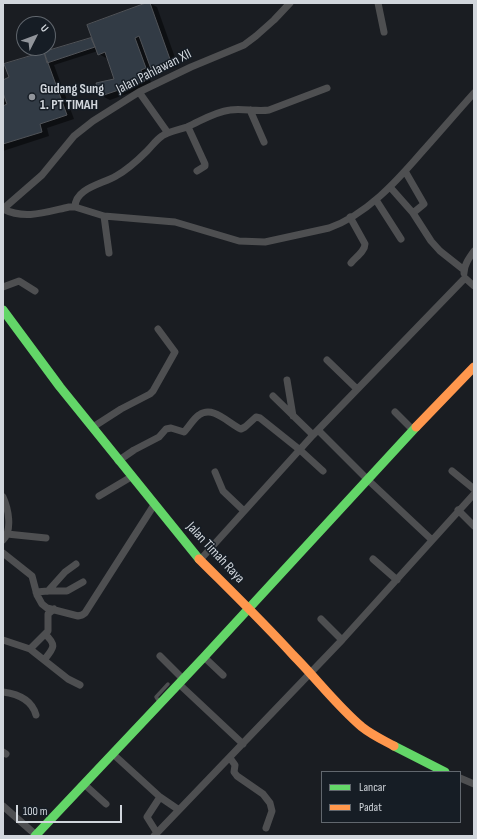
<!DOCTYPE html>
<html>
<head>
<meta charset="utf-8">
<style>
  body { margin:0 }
  #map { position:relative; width:477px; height:839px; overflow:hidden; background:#1a1d22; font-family:"Sofia Sans Condensed",sans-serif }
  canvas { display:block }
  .frame { position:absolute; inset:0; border:4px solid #d1d6dc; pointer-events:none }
  .legend { position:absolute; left:321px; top:771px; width:140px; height:52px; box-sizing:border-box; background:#161d25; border:1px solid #61676e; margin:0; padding:5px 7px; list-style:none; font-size:12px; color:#d1d6dc }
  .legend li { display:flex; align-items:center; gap:8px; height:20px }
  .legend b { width:20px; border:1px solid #61676e }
  .north { position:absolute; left:16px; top:16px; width:40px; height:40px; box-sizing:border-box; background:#161d25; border:1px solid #61676e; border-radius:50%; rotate:48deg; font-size:11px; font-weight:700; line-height:16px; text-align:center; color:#d1d6dc }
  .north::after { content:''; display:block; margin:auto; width:14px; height:18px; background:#91959b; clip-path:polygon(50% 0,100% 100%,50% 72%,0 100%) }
  .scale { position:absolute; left:16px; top:805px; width:106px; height:18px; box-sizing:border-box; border:2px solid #d1d6dc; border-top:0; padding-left:5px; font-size:12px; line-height:14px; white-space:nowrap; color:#d1d6dc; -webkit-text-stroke:3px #161d25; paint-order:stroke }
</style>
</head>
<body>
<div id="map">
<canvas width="477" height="839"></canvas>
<div class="frame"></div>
<ul class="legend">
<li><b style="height:5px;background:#63d668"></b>Lancar</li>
<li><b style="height:5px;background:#ff974d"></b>Padat</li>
</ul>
<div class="north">U</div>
<div class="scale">100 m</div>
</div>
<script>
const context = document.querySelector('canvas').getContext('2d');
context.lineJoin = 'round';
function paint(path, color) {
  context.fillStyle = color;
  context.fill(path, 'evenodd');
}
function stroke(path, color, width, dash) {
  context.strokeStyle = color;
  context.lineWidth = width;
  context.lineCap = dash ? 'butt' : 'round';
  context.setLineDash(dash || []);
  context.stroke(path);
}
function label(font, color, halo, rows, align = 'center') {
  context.font = font + ' "Sofia Sans Condensed",sans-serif';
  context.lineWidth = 3;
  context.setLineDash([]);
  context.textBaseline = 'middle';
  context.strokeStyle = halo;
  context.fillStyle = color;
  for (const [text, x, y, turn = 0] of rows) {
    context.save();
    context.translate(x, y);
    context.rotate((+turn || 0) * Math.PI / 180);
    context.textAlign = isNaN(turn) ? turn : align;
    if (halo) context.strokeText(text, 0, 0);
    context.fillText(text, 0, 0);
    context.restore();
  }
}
const shadow = new Path2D(`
  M149 3 157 7 178 66 160 73 151 68 153 72 148 74 152 85 110 100 102 96 98 84 116 79 108 58H106L99 54 98 51 54 65 74 119 47 128 49 136 3 151V101L7 103 3 90V82L91 39 94 40Z`);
const building = new Path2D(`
  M146 3H150L171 62 151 69 139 36 135 38 146 68 141 70 145 81 101 96 96 83 114 79 105 52 98 55 87 25Z
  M91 38 95 47 47 63 44 52Z
  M44 52 67 115 40 124 42 132 3 144V106L7 104 3 93V80L9 77 4 64Z`);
const lane = new Path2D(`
  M160 703 156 697 168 684`);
const street = new Path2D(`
  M378 3 384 32
  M139 92 168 133
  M250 110 264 142
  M188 127 205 164V166L197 171
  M405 171 424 204 413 213
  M390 187 413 213 431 241 440 251 464 270
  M376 200 401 239
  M75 207C75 188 103 184 116 176 127 170 138 160 147 151 152 146 156 140 162 136 169 131 179 130 187 127 201 121 214 112 230 110 243 108 256 112 269 110L327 88
  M3 209C25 220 46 212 69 207H75L104 216 175 222 239 241 265 242 329 228C366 215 396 182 421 153 439 133 456 113 474 93
  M3 209 42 175 74 136 93 121 139 92 191 67 244 45 256 36 274 20 290 3
  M104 216 109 253
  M350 217 365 244C365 251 356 257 351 263
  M464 273C464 265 469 258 474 251
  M3 287 19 281 35 291
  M327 360 357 389
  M287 380 293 416
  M273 396 313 435
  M395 412 413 430
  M93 427 121 409 150 394 153 391 175 352 158 329
  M318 430 367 479 432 540
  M118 461 134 450 159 437 166 429 171 428 184 432C189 427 193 419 199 415 213 405 228 423 241 429L245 427 256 417 260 418 300 450 323 471
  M452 471 474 489
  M215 472 223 491 244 511
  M99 496 131 477
  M3 497C8 508 13 530 3 540
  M458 510 474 526
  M7 534 46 538
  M3 553 32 576 37 595 42 604 47 608 78 616 82 615 85 613 154 505
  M373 559 397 580
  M200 560 313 435 465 278 474 286
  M48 591 65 572 76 564
  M36 592 48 591H67L83 582
  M321 619 342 640
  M3 640 30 649 48 631V614L54 609
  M30 649 68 679 80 685
  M160 656 183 679
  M204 657 223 675
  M44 660C54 648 57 645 45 634
  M179 684 243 744
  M3 692C18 694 32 700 36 715
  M3 752 6 754
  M113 754 160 797 179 810
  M230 758 235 765 234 772 237 776 263 794 270 803 272 811 266 828
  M460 778 474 784
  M84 784 106 804
  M3 806 36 835
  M157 833 147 817 160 797
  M154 836 342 640 474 494`);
const fast = new Path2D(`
  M3 310 60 387 199 559
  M394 746 445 772
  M35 836 204 657 416 427`);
const slow = new Path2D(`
  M416 427 474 367
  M199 559C231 591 263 622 293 655 316 678 337 706 362 727 372 735 383 740 394 746`);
const markers = [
  [32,97,4,"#91959b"]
];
const streetNames = [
  ["Jalan Pahlawan XII",154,72,-27],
  ["Jalan Timah Raya",215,553,47]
];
const poiNames = [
  ["Gudang Sung",40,89],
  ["1. PT TIMAH",40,105]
];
paint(shadow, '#0007');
paint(building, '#323b45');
stroke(building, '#505358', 1);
stroke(lane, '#4e4f51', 3.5);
stroke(street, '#4e4f51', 7);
stroke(fast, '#63d668', 9);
stroke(slow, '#ff974d', 9);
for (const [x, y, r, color] of markers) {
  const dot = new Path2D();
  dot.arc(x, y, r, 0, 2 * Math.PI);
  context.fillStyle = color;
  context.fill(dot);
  stroke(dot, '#161d25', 1.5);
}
label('14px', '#d1d6dc', '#161d25', streetNames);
label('bold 14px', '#d1d6dc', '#161d25', poiNames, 'left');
</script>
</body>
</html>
